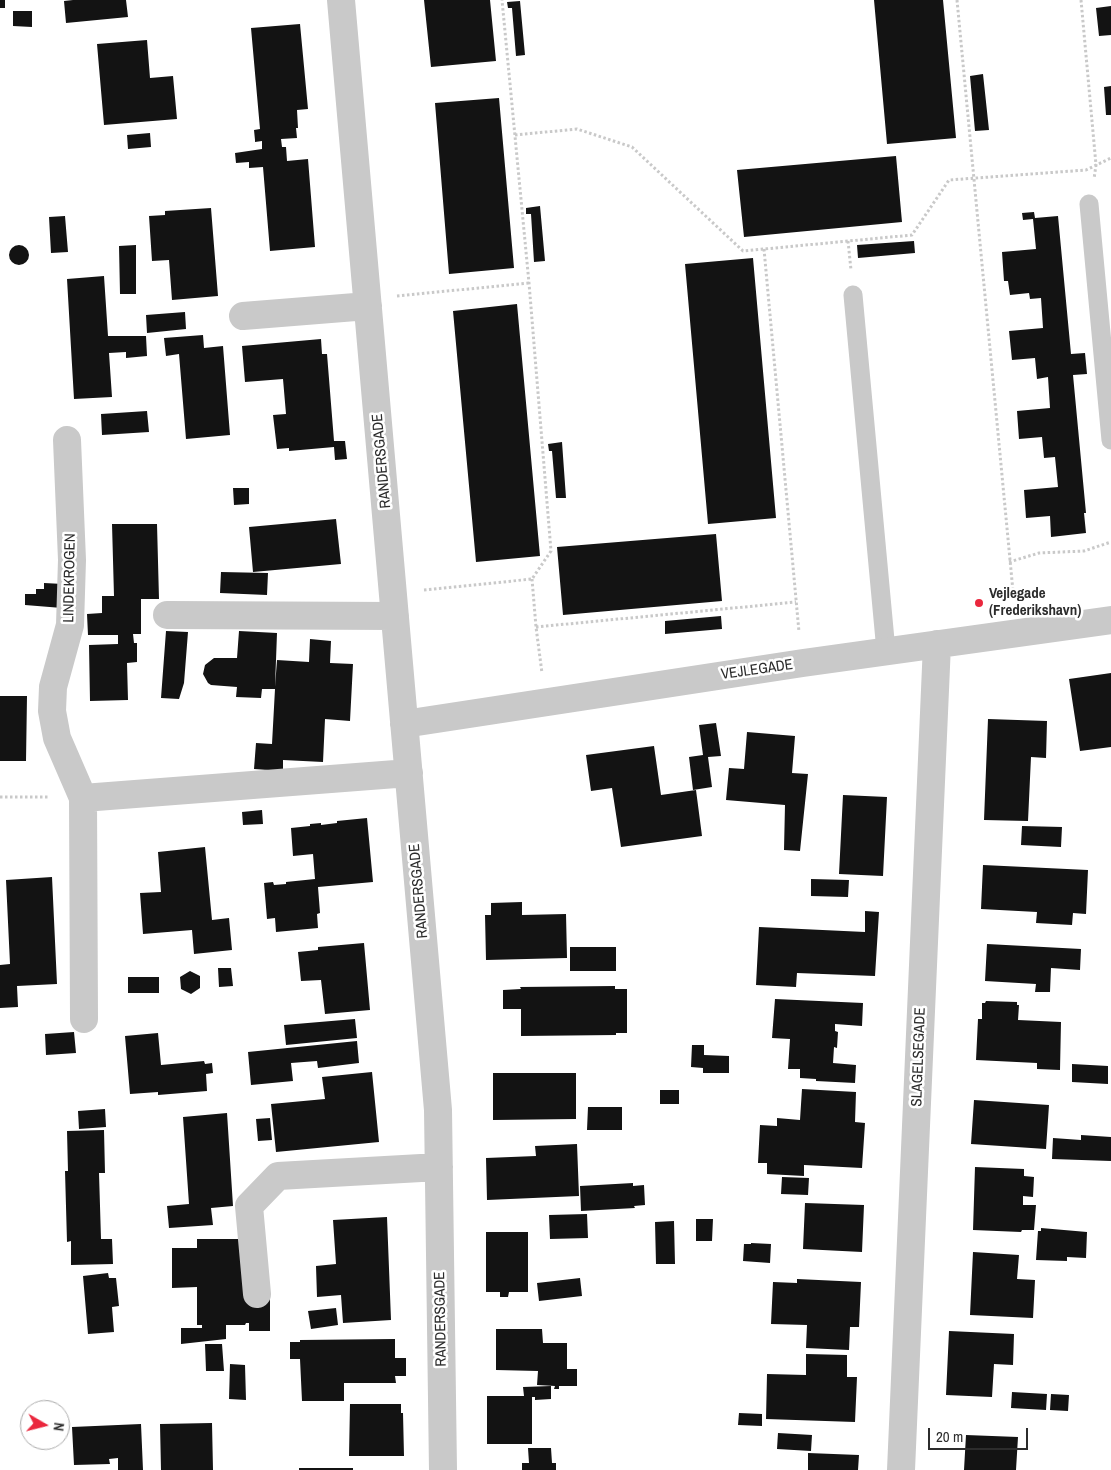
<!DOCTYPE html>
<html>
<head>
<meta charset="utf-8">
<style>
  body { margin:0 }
  #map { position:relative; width:1111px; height:1470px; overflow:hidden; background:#fff; font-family:"Archivo Narrow",sans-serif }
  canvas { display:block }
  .north { position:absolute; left:20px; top:1400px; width:50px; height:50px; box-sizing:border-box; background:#fff; border:1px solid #ababab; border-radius:50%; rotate:98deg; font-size:14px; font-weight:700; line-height:20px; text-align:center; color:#2c2c2c }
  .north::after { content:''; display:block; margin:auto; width:18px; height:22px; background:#ea273d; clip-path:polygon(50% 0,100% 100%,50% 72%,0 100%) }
  .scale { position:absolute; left:928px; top:1428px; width:100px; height:22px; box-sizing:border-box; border:2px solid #2c2c2c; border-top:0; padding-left:6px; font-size:15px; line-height:18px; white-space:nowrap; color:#2c2c2c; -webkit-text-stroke:4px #fff; paint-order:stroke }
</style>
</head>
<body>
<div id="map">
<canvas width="1111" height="1470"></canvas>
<div class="north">N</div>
<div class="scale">20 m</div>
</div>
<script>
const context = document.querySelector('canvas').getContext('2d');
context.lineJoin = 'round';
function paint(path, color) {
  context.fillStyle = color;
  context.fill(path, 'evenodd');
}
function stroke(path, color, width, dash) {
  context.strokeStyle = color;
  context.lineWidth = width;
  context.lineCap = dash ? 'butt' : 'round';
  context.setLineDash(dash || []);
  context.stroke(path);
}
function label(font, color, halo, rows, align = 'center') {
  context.font = font + ' "Archivo Narrow",sans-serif';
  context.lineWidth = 5;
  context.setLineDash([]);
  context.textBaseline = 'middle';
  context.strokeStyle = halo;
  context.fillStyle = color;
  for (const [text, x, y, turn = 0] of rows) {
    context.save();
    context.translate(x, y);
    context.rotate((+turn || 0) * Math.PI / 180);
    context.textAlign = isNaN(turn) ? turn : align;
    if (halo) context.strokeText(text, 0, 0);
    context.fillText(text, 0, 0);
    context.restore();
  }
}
const building = new Path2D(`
  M0 0H5V8H0Z
  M73 0H126L128 17 66 23 64 1Z
  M424 0H490L496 61 431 67Z
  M874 0H943L956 138 887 144Z
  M520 1 525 55 516 56 512 8H508L507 2Z
  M1111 6V35L1099 36 1096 8Z
  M13 11H32V27L13 26Z
  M300 24 308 109 297 110 298 128H296L297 138 281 139 282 147H286L287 161 308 159 315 247 270 251 263 167 249 168V162L236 163 235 153 262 149V141L255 142V140L254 130 260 129 251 28Z
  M147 40 150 78 173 76 177 119 104 125 97 44Z
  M983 74 989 130 975 131 970 76Z
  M1111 86V115H1106L1104 87Z
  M499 98 514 268 449 274 435 103Z
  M150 133 151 147 128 149 127 135Z
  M896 156 902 222 744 237 737 170Z
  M540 206 545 261 534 262 531 214H526V208Z
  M211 208 218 296 172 300 169 260 152 261 149 216 165 215V211Z
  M1034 212 1035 218 1058 216 1071 354 1085 353 1087 374 1073 375 1086 513H1084L1086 533 1051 537 1050 516 1026 518 1024 490 1058 487 1055 457 1044 458 1042 437 1019 439 1017 411 1050 408 1048 377 1037 379 1035 358 1012 360 1009 331 1043 328 1041 298 1030 299 1029 293 1010 295 1008 281H1004L1002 252 1036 249 1033 219 1023 220 1022 213Z
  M65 216 68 252 51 253 49 217Z
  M914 241 915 253 858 258 857 245Z
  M136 245V294H120L119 246Z
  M9 255a10 10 0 1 1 20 0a10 10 0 1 1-20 0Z
  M753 258 776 518 708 524 685 264Z
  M104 276 108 336H146L147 356 126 358V352L109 353 112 397 74 399 67 279Z
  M517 304 540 556 476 562 453 311Z
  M185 312 186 329 147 333 146 315Z
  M203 335 204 348 223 346 230 435 186 439 179 354 166 356 164 338Z
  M321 339 322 354H327L334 441H345L347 459 335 460 334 447 289 451V448L277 449 273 415 286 414 283 379 245 382 242 346Z
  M147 411 149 432 102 435 101 414Z
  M562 442 566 498H556L552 451H549L548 444Z
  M233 488H249V504L234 505Z
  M336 519 341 564 253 572 249 527Z
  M112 524H157L159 599H141V634H133L134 643H137V662L127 663 128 700 90 701 89 645 118 644V635H88L87 614 102 613V596H114Z
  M716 534 722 601 563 615 557 547Z
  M221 572 268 573 267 595 220 593Z
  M44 583 63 584 62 608 25 605V594H36V589H44Z
  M721 616 722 629 665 634V621Z
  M166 631 188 632 184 683 179 699 161 698Z
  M239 631 277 633 275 687 277 660 309 662 310 639 331 641 330 663 353 664 350 721 325 719 323 762 283 760V771L254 769 256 743 272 744 275 689H262L261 698 236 697 237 687 211 685 208 683 203 674 205 665 214 658H237Z
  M1111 673V747L1080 751 1069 679Z
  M0 696H27L26 761H0Z
  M988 719 1047 721 1046 758 1031 757 1028 821 984 820Z
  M716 723 721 756 708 757 712 787 693 790 689 757 703 755 699 725Z
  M747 732 795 736 792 773 808 774 800 851 784 850 785 805 726 800 729 768 744 769Z
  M654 746 661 795 696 790 702 836 621 847 612 788 591 791 586 755Z
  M843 795 887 797 883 876 839 874Z
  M262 810 263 824 243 825 242 812Z
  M367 818 373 882 318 887 320 913 317 914 318 928 276 932 275 918 267 919 264 883 273 882 274 885 286 884V882L315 879 313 854 293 856 291 828 310 826V824L321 823V825L337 823V821Z
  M1022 826 1062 827 1061 847 1021 845Z
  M205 847 212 920 229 918 232 950 194 954 192 930 143 934 140 893 161 892 158 852Z
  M983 865 1088 870 1086 914 1073 913 1072 925 1036 923 1037 912 981 909Z
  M52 877 57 984 17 986 18 1007 0 1008V965L10 964 6 880Z
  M811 879 849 880 848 897 811 896Z
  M522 902V915L566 914 567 958 486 960 485 915H491V903Z
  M865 911 879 912 875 976 797 973 796 987 756 985 759 927 865 932Z
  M364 943 370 1010 325 1014 321 980 301 981 298 952 318 950V947Z
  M987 944 1081 949 1080 970 1051 968 1050 992H1035L1036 984 985 981Z
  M570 947H616V971H570Z
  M218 968H231L233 986 219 987Z
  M190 971 200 976V988L191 994 181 989 180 977Z
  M128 977H159V993H128Z
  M615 986V989H627V1033H616V1035L521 1036V1009H503V990L521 989 520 987Z
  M775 999 863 1003 862 1026 835 1024V1031L838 1032 837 1048 834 1047 833 1063 856 1065 855 1083 816 1081V1079L800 1078V1069H788L790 1039 772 1038Z
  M986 1001 1017 1002V1005H1019L1018 1020 1061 1022 1060 1070 1037 1069V1063L976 1060 978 1019H982V1003H985Z
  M355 1019 357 1038 286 1045 284 1025Z
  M74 1032 76 1053 46 1055 45 1034Z
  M158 1033 161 1065 204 1061 205 1064 212 1063 213 1073 206 1074 207 1091 158 1095V1092L130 1094 125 1036Z
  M357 1041 359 1063 318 1068 317 1061 291 1063 293 1081 251 1085 248 1052Z
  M692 1045H704V1055L729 1056V1073H703V1068L691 1067Z
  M1072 1064 1108 1066V1084L1072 1082Z
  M372 1072 379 1142 276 1152 271 1104 325 1099 322 1077Z
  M493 1073H576V1119L493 1120Z
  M802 1089 856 1092 855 1122 865 1123 862 1168 804 1165V1176L767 1174V1163H758L760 1125 777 1126V1118L800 1120Z
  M660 1090H679V1104H660Z
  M974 1100 1049 1105 1046 1149 971 1144Z
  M588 1107H622V1130H587Z
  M105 1109 106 1127 79 1129 78 1111Z
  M227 1113 233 1206 211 1208 213 1225 169 1228 167 1206 189 1204 183 1117Z
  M270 1118 272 1140 258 1141 256 1119Z
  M104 1130 105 1173H99L101 1239H112L113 1264 71 1265V1241L67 1242 65 1171H68L67 1131Z
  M1081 1135 1111 1137V1161L1052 1159 1053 1138 1081 1140Z
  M577 1144 579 1196 487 1200 486 1158 536 1156 535 1146Z
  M975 1167 1024 1169V1176L1034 1177 1033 1197 1023 1196V1205H1036L1034 1230H1022L1021 1232 973 1230Z
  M782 1177 809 1178 808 1195 781 1194Z
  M633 1183V1186L644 1185 645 1205 634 1206 635 1208 581 1211 580 1186Z
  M805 1203 864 1205 862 1252 803 1249Z
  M587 1214 588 1238 550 1239 549 1215Z
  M387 1217 391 1320 343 1323 341 1295 317 1297 316 1266 336 1264 333 1220Z
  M696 1219H713L712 1241H696Z
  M674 1221 675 1264H656L655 1222Z
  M1041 1228 1087 1232 1086 1258 1067 1257V1261L1036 1260 1038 1231H1041Z
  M486 1232H528V1292H509L508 1297H500V1292H486Z
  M197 1239H245L270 1294V1331H249V1323H246L245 1325H226V1339L181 1344V1328H202V1325H197V1287L172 1288V1248H197Z
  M751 1243 771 1244 770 1263 743 1261 744 1244H751Z
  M973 1252 1019 1255 1017 1279 1035 1280 1033 1318 970 1315Z
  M108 1273 109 1278H116L119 1306 112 1307 114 1332 88 1334 83 1276Z
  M580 1278 582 1296 539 1301 537 1283Z
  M797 1279 861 1282 859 1327H850L849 1350 806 1348 807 1325 771 1324 773 1282 797 1283Z
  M336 1308 338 1325 311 1329 308 1311Z
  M496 1329H542L543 1343H567V1369H577V1386H559V1389H554L555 1386 537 1385 538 1371 496 1370Z
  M949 1331 1014 1334 1013 1365 994 1364 992 1397 946 1395Z
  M395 1339V1358H406V1376H395L396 1383H344V1401H302L300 1359H290V1342H300V1340Z
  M205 1344H222L224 1371H206Z
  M806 1354 847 1355V1377H857L855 1422 766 1419 767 1374 806 1375Z
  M230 1364 245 1365 246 1400 229 1399Z
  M551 1386V1399L535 1400V1397H532V1444H487V1396H524L523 1387Z
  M1012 1392 1047 1394 1046 1410 1011 1408Z
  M1051 1394 1069 1395 1068 1411 1050 1410Z
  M350 1404H401V1413H403L404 1456H349Z
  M739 1413 762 1414V1426L738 1425Z
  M212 1423 213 1470H161L160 1424Z
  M141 1424 143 1470H118V1458L109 1459 110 1464 74 1465 72 1427Z
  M778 1433 812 1435 811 1451 777 1449Z
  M966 1435 1018 1437 1016 1470H964Z
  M528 1448H551L552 1463H556V1470H522V1463H529Z
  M808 1453 859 1455 858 1470H808Z
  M299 1468H353V1470H299Z`);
const path = new Path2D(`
  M957 0 1014 602
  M1081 0 1096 165 1094 179
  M515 135 577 129 632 147 743 251 912 235 949 180 1086 170 1111 158
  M848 241 851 270
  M764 249 799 632
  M397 296 529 283
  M1009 562 1039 553 1084 551 1111 542
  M532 579 536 627 542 673
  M424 590 532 579 551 551 529 283 502 0
  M536 627 796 602
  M0 797H48`);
const service = new Path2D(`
  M1089 204 1111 440
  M853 295 886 651`);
const minor = new Path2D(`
  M341 0 438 1110 443 1470
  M243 316 368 306
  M67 440 72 560 70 625 53 687 52 711 57 738 83 798 84 1019
  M167 615 395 616
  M404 724 803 663 1111 620
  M83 798 409 773
  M257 1294 249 1206 278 1176 439 1167
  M901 1470 937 644`);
const markers = [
  [979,603,5,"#ea273d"]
];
const streetNames = [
  ["RANDERSGADE",382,461,-95],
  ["LINDEKROGEN",70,578,-89],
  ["VEJLEGADE",757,670,-8],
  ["RANDERSGADE",419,891,-95],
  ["SLAGELSEGADE",919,1057,-88],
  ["RANDERSGADE",441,1319,-91]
];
const poiNames = [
  ["Vejlegade",989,594],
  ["(Frederikshavn)",989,611]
];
paint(building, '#131313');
stroke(path, '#c9c9c9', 3, [2.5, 2.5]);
stroke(service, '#c9c9c9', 19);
stroke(minor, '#c9c9c9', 28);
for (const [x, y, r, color] of markers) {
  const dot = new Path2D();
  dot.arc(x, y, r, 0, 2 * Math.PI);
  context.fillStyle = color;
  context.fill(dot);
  stroke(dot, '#fff', 2);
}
label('15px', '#2c2c2c', '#fff', streetNames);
label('bold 15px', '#2c2c2c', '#fff', poiNames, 'left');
</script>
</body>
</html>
